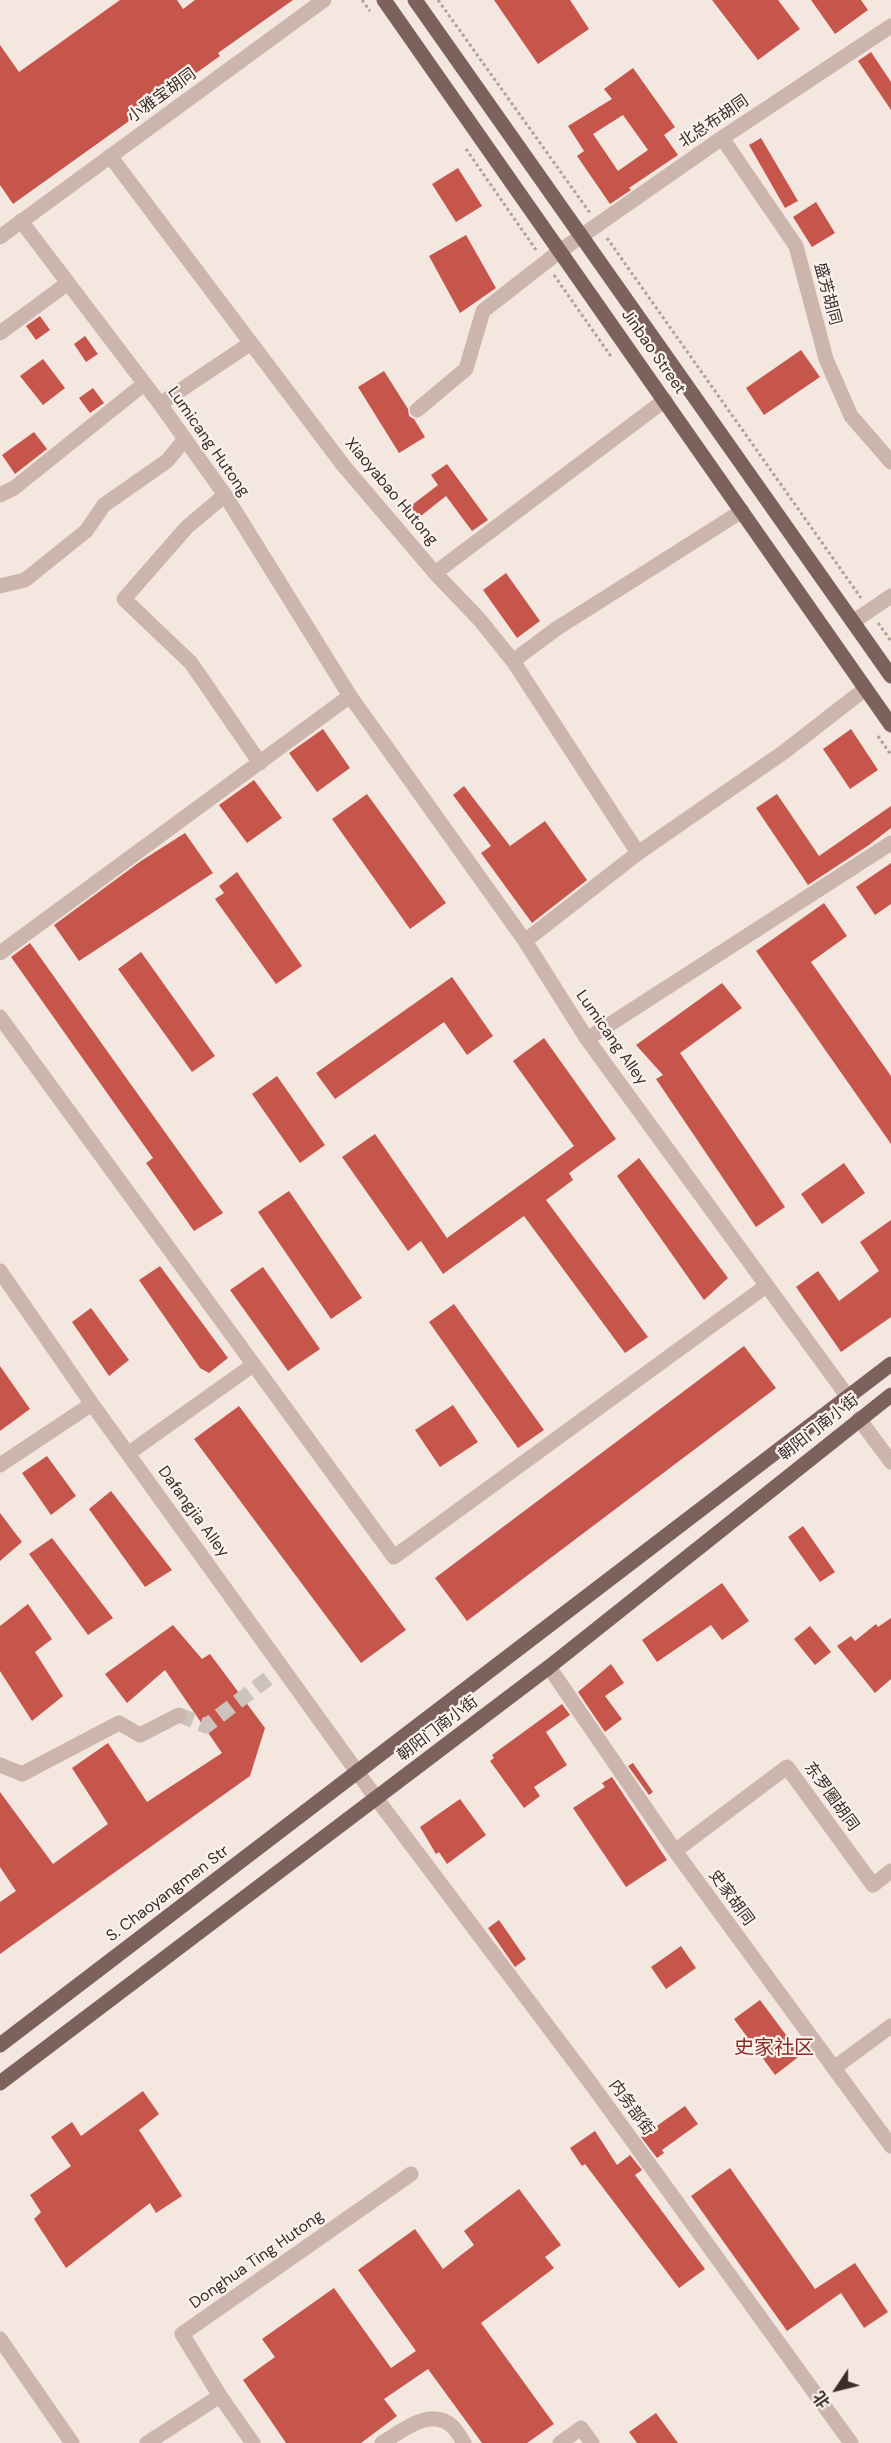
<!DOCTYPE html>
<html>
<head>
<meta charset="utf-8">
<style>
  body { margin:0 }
  #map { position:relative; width:891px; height:2443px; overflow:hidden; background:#f3e7e0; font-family:"DM Sans","Noto Sans SC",sans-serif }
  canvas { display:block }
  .north { position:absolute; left:807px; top:2359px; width:60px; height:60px; -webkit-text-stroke:4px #fbf2ed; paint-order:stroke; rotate:235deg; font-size:16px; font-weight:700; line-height:24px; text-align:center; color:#3a2d2b }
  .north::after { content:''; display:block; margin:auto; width:21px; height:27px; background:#3a2d2b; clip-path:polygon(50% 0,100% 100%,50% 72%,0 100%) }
</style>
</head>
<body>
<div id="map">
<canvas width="891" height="2443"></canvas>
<div class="north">北</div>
</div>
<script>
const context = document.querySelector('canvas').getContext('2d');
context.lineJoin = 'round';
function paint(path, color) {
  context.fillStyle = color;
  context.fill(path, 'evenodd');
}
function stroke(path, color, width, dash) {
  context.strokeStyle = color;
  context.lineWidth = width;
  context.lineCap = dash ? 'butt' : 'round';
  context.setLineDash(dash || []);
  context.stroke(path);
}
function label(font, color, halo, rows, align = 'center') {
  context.font = font + ' "DM Sans","Noto Sans SC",sans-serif';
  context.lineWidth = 4.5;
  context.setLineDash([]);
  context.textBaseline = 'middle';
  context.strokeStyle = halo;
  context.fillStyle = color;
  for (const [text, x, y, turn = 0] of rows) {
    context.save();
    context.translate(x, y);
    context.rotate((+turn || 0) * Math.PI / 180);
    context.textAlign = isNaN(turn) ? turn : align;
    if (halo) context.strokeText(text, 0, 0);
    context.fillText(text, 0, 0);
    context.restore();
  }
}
const building = new Path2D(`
  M120 0H177L183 9 195 0H293L218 53 220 56 13 204 0 185V45L19 72Z
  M494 0H570L589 29 538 64Z
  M712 0H778L800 29 758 60Z
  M811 0H861L868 10 835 34Z
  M871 52 891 82V110L858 61Z
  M633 68 675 127 664 135 678 155 629 188 631 190 610 204 577 156 584 151 568 126 612 99 604 89ZM623 115 648 150 618 171 593 134Z
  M761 138 798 201 785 208 749 145Z
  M458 168 482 206 456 222 432 184Z
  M816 202 835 233 812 247 793 217Z
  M466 235 496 288 460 313 429 256Z
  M40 316 50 330 36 340 26 326Z
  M85 336 98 354 86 362 74 344Z
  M801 350 820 377 764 415 746 388Z
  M43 359 65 388 43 405 20 376Z
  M384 371 408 409 409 416 414 419 425 437 399 453 358 387Z
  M93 388 104 403 90 413 79 398Z
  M34 432 47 449 15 474 2 455Z
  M447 464 488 520 472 531 446 496 412 523 403 512 438 485 431 475Z
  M506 573 540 621 517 638 483 590Z
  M323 729 350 768 317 792 289 753Z
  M851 729 878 770 850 789 823 749Z
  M254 780 282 818 247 843 219 805Z
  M464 786 510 846 545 821 587 880 532 923 481 853 491 846 453 795Z
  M367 794 446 903 410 929 332 819Z
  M777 794 819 856 891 806V828L869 845 808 885 756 808Z
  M185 833 213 873 79 961 54 925 141 861Z
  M891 863V904L875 915 856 887Z
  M237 872 302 966 276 984 215 899 224 893 219 886Z
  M824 903 847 936 811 962 891 1076V1144L756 951Z
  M30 943 172 1142 223 1213 194 1231 146 1163 153 1158 11 957Z
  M141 952 215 1056 192 1072 118 969Z
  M452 977 493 1036 467 1055 444 1022 335 1099 316 1073Z
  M722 983 742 1008 680 1053 785 1207 756 1227 656 1079 663 1075 636 1045Z
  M544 1038 616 1139 569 1173 573 1180 546 1200 648 1337 625 1353 524 1216 443 1274 421 1241 408 1251 342 1157 375 1134 447 1238 574 1146 513 1061Z
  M277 1076 325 1145 300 1163 252 1094Z
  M639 1158 728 1278 704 1300 617 1176Z
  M844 1163 865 1193 822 1224 801 1194Z
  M289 1191 362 1298 331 1319 258 1212Z
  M891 1220V1317L841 1352 796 1287 818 1271 839 1301 879 1271 860 1242Z
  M160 1266 228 1358 209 1373 200 1368 139 1280Z
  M263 1267 320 1349 288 1371 230 1290Z
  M454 1304 544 1430 518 1448 429 1322Z
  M91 1308 129 1360 109 1376 72 1322Z
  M744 1346 776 1388 467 1621 435 1578Z
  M0 1366 30 1409 0 1431Z
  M453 1405 478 1442 440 1467 415 1430Z
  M239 1406 406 1630 361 1663 194 1439Z
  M47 1456 76 1496 51 1515 22 1473Z
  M111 1491 172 1570 145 1587 89 1509Z
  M0 1513 22 1542 0 1561Z
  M803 1526 835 1572 820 1582 788 1537Z
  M52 1538 113 1618 88 1635 29 1554Z
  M722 1583 749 1621 722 1640 711 1625 657 1662 642 1640Z
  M28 1604 52 1639 35 1652 63 1696 32 1721 0 1671V1626Z
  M891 1618V1679L875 1693 837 1646 851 1636 855 1641 876 1624 878 1627Z
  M173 1625 202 1659 210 1654 265 1728 250 1776 0 1954V1902L16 1891 0 1867V1792L53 1864 108 1824 72 1768 108 1743 147 1802 222 1753 165 1670 127 1703 105 1674Z
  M810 1626 831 1652 815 1665 794 1639Z
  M611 1664 624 1683 605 1696 622 1719 605 1732 578 1692Z
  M562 1704 570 1715 546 1732 567 1765 534 1787 540 1796 524 1808 490 1761 494 1758 492 1755Z
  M633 1763 653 1792 649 1795 628 1766Z
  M612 1777 667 1860 626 1887 573 1808 605 1787 602 1783Z
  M460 1799 486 1835 447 1864 439 1852 436 1854 420 1827Z
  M499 1920 526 1959 515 1967 488 1928Z
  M681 1946 696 1968 666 1989 651 1967Z
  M760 2000 801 2055 775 2075 734 2019Z
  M143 2091 159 2114 139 2130 182 2196 156 2213 150 2203 66 2268 34 2219 41 2212 30 2195 71 2166 51 2137 72 2122 81 2136Z
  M685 2106 698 2124 662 2150 664 2153 657 2158 641 2137Z
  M595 2131 617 2165 630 2155 642 2170 635 2175 705 2269 679 2288 585 2164 582 2166 570 2148Z
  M730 2168 815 2289 855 2263 888 2312 864 2328 841 2293 787 2331 691 2196Z
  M519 2189 561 2245 545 2257 554 2268 481 2323 554 2424 527 2443H482L428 2369 384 2399 397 2416 361 2443H286L243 2380 275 2357 262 2339 334 2288 391 2368 416 2351 358 2270 415 2229 443 2269 474 2245 464 2231Z
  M656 2413 678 2443H637L629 2432Z`);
const minorTunnel = new Path2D(`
  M179 1715 206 1726 270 1677`);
const path = new Path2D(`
  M362 0 370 11
  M438 0 590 213
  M466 149 536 250
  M607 238 861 598
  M554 275 612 358
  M878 623 891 641
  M878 736 891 755`);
const minor = new Path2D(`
  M722 138 796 246 826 359 851 416 891 462
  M110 156 343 465 435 573 479 619 513 661 638 853
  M21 221 160 404 225 495 350 696 525 941 587 1039 848 1397
  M0 237 324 0
  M0 333 68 283
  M160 404 251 343
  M417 410 466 369 483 311 560 251 722 138 891 26
  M0 495 14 488 144 384
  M225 495 187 527 124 599 191 663 260 763
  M435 573 665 400
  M0 586 25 580 86 531 104 505 167 461 185 439
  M853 622 891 596
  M513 661 556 629 742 511
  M525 941 638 853 784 752 865 689
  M0 953 350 696
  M0 1017 394 1557 766 1286
  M587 1039 891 843
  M0 1271 92 1404 376 1798 592 2085 851 2443
  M859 1419 891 1462
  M129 1453 253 1365
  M0 1465 92 1404
  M549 1667 675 1851 891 2146
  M0 1765 22 1774 119 1723 140 1735 179 1715
  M675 1851 787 1767 873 1885 891 1871
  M834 2068 891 2026
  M0 2339 72 2443
  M220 2396 182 2334 411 2174
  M147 2443 220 2396 253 2443
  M382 2443C402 2431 431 2406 453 2427 457 2431 461 2438 464 2443
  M560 2443 581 2428 592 2443`);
const major = new Path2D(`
  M384 0 891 725
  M415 0 891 676
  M0 2045 891 1364
  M0 2083 549 1667 891 1395`);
const streetNames = [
  ["小雅宝胡同",162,96,-36],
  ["北总布胡同",714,122,-34],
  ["盛芳胡同",827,294,75],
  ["Jinbao Street",653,352,55],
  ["Lumicang Hutong",208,442,55],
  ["Xiaoyabao Hutong",391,492,50],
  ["Lumicang Alley",611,1038,55],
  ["朝阳门南小街",819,1428,-38],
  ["Dafangjia Alley",193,1512,54],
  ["朝阳门南小街",438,1729,-37],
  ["东罗圈胡同",831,1797,54],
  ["S. Chaoyangmen Str",168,1894,-37],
  ["史家胡同",731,1898,54],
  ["内务部街",631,2108,54],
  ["Donghua Ting Hutong",257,2260,-35]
];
const quarterNames = [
  ["史家社区",774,2049]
];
paint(building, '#c6554c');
stroke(minorTunnel, '#cec2bc', 15, [15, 8]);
stroke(path, '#b89f96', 3, [3, 3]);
stroke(minor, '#ccb5ac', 15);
stroke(major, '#7c615c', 15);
label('16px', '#3a2d2b', '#fbf2ed', streetNames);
label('20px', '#8a2b23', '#fbf2ed', quarterNames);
</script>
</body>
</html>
